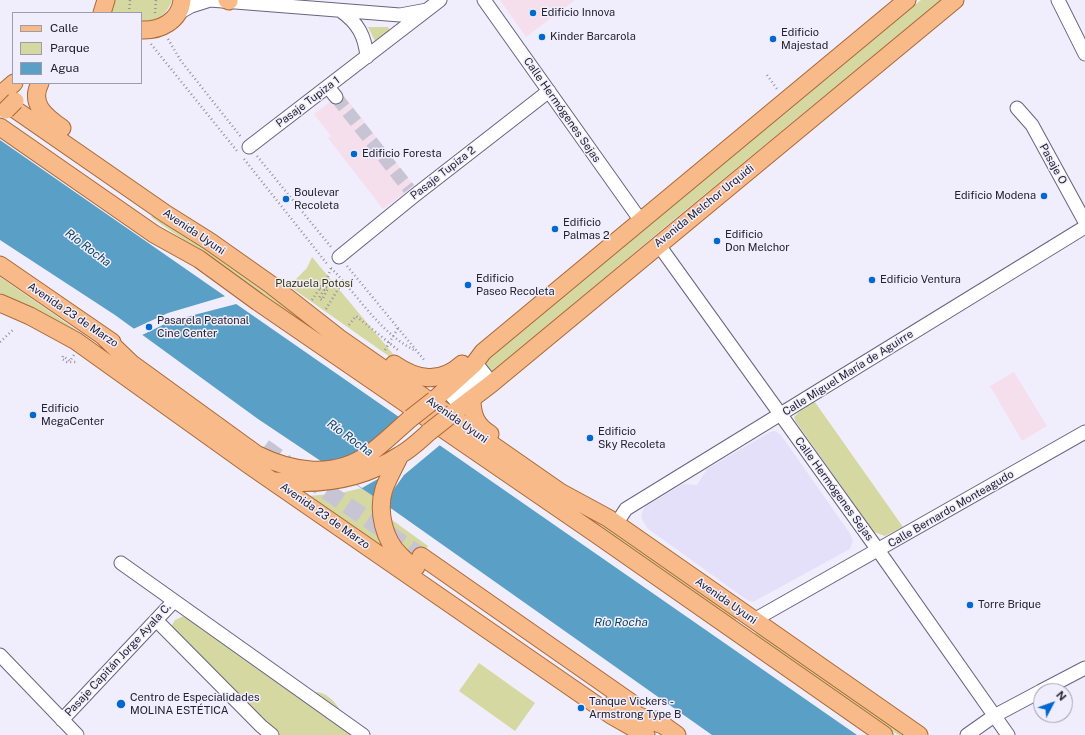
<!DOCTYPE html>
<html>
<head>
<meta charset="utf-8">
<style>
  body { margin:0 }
  #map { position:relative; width:1085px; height:735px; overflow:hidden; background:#f0eefc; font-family:"Public Sans",sans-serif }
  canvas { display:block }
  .legend { position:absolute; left:12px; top:12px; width:130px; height:72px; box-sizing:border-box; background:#f0eefc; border:1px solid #9e9caa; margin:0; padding:5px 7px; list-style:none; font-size:12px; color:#24212e }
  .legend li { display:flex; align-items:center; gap:8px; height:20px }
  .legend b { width:20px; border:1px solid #9e9caa }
  .north { position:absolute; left:1033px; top:683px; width:40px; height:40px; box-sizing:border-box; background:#f0eefc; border:1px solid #9e9caa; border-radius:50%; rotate:49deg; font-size:11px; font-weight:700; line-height:16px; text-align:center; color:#24212e }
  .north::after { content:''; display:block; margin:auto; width:14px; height:18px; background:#0068d0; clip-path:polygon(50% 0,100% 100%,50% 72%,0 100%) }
</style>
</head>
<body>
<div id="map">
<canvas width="1085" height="735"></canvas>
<ul class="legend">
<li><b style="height:5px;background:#f8ba89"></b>Calle</li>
<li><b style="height:11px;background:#d5d8a1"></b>Parque</li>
<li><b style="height:11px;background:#5a9fc6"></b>Agua</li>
</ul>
<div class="north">N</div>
</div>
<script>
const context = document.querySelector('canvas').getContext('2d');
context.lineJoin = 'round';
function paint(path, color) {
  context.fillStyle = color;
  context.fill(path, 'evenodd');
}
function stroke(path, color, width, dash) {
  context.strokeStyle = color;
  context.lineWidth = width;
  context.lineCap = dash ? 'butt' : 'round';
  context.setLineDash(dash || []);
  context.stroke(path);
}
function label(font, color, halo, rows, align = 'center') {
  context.font = font + ' "Public Sans",sans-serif';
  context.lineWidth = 3;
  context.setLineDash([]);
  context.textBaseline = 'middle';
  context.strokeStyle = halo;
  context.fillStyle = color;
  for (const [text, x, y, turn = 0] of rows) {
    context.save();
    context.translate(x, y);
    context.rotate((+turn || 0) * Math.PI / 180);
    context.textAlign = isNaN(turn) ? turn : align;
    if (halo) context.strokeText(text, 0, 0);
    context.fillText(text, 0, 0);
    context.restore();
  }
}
const commercial = new Path2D(`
  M500 0H573L574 1 526 37Z
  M342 93 414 186 383 209 328 138 331 136 314 114Z
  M1014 372 1047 426 1022 441 990 386Z`);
const built = new Path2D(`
  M775 431 781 435 851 535 853 541 850 549 753 602 747 600 647 528 641 517 643 510 646 506 683 484 697 485 707 469 770 432Z`);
const green = new Path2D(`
  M112 0H172C168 14 156 22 141 21V13H109Z
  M921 0H941L665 227 487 377 479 367 635 235Z
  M368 27H388L390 30 375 41Z
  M154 213 417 400 280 308 151 217Z
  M312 257 403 366 289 286 307 268Z
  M0 277 98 345 34 308 0 293Z
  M814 401 817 405 903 527 885 536 874 532 796 422 794 417 799 412Z
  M460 430 609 528 738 616 735 621Z
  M362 488 376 498 394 556 309 496 341 493Z
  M388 517 428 546 417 563 399 546Z
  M186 615 305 695C309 694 314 692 317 692 337 694 345 723 358 735H270L174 630 172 625 175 620Z
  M758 630 909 735H898L754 635Z
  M479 663 535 703 515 731 459 691Z`);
const water = new Path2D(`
  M0 140 857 735H712L382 502 258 419 115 315 0 240Z`);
const pier = new Path2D(`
  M229 295 240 303 171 321 140 336 131 330 168 313Z
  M414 426 440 445 404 475 394 489 391 498 390 508 376 498 385 475 362 488 339 473 345 458Z`);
const minorTunnel = new Path2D(`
  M336 97 409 189`);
const majorTunnel = new Path2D(`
  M264 447 286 463
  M306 477 421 556`);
const path = new Path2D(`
  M129 13 130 0
  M155 13 156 0
  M168 39 181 61 241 137
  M151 44 237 151
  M767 75 777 89
  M257 156 331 247
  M244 159 328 265
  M347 266 425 361
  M331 268C358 295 379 332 414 350
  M320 288 324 290 319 298 322 300 328 288 324 286
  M312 300 328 276 331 268
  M326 309 343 281
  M349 325 356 316 398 350
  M0 342 13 330
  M385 350 398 328
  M74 355 70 361 63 356 62 359 67 362H76`);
const minor = new Path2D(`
  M484 0 641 221
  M1058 0 1085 54
  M341 11C358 23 365 36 367 57
  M177 14 191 6 210 0 400 15 427 10
  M328 87 336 97
  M1017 108 1032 125 1085 222
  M249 147 440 0
  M658 244 878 550 1008 735
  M339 257 414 196 549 91
  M479 367 487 377 456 401 449 393Z
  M616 524 626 509 1085 227
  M121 563 363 735
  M156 620 261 726 272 735
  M754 620 1085 432
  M0 655 77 735
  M1041 691 1085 668
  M62 720 174 601
  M967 735 994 716 1041 691`);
const major = new Path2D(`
  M227 0 229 1
  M102 13 106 0
  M141 30C160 31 180 21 182 0
  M40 83C29 104 46 117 62 128
  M0 95 14 83
  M0 99 166 214 209 241 270 284 339 338 560 492 608 518 919 735
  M0 127 154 234 199 259 258 302 596 534 884 735
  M0 265 112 342
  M0 303 30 316 76 341 252 467 456 608 611 715 646 735
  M103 336 132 364 256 454C292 472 334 479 369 454 384 443 397 430 411 418
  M394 364C417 380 440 384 462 364
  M472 399C472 415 476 425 490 434
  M434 400 474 364 483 352 907 0
  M453 413 491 384 955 0
  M400 455C395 466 388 478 384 489 377 511 384 541 401 556 405 561 411 564 416 567
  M275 481C320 486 362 480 400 455 411 449 420 440 429 432
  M421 556 633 704
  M613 703 624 710 665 726
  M656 720 677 735`);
const majorBridge = new Path2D(`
  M6 110 15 101
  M411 418 434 400
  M429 432 453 413`);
const markers = [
  [533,13,4,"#0068d0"],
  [542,37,4,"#0068d0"],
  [773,39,4,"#0068d0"],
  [354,154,4,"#0068d0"],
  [1044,196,4,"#0068d0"],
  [286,199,4,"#0068d0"],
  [555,229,4,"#0068d0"],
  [717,241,4,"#0068d0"],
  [872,280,4,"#0068d0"],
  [468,285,4,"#0068d0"],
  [149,327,4,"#0068d0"],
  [33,415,4,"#0068d0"],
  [590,438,4,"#0068d0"],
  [970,605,4,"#0068d0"],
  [121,704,5,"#0068d0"],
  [581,708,4,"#0068d0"]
];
const poiNames = [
  ["Edificio Innova",541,13],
  ["Edificio",781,33],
  ["Majestad",781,46],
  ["Kinder Barcarola",550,37],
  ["Edificio Foresta",362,154],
  ["Boulevar",294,193],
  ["Recoleta",294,206],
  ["Edificio Modena",1036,196,"right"],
  ["Edificio",563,223],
  ["Palmas 2",563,236],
  ["Edificio",725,235],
  ["Don Melchor",725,248],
  ["Edificio",476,279],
  ["Paseo Recoleta",476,292],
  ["Edificio Ventura",880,280],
  ["Pasarela Peatonal",157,321],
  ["Cine Center",157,334],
  ["Edificio",41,409],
  ["MegaCenter",41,422],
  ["Edificio",598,432],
  ["Sky Recoleta",598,445],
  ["Torre Brique",978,605],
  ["Centro de Especialidades",130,698],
  ["MOLINA ESTÉTICA",130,711],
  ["Tanque Vickers -",589,702],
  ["Armstrong Type B",589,715]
];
const streetNames = [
  ["Pasaje Tupiza 1",308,102,-37],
  ["Calle Hermógenes Sejas",562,110,55],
  ["Pasaje O",1053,164,61],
  ["Pasaje Tupiza 2",443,173,-38],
  ["Avenida Melchor Urquidi",704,206,-39],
  ["Avenida Uyuni",194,232,34],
  ["Avenida 23 de Marzo",73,315,34],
  ["Calle Miguel María de Aguirre",848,373,-32],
  ["Avenida Uyuni",457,420,35],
  ["Calle Hermógenes Sejas",834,489,54],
  ["Calle Bernardo Monteagudo",951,509,-30],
  ["Avenida 23 de Marzo",325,516,35],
  ["Avenida Uyuni",726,601,35],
  ["Pasaje Capitán Jorge Ayala C.",118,660,-47]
];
const parkNames = [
  ["Plazuela Potosí",314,284]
];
const waterNames = [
  ["Río Rocha",88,248,37],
  ["Río Rocha",350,438,36],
  ["Río Rocha",621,622]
];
paint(commercial, '#f5dfec');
paint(built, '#e4e0f9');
paint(green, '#d5d8a1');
paint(water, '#5a9fc6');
paint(pier, '#f0eefc');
stroke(minorTunnel, '#c7c5d3', 13, [13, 6]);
stroke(majorTunnel, '#c7c5d3', 17, [17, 8]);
stroke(minor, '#696381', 15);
stroke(major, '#ab6736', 19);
stroke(path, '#94919f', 2.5, [1, 3]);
stroke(minor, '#fff', 13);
stroke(major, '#f8ba89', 17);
stroke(majorBridge, '#ab6736', 19, []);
stroke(majorBridge, '#f8ba89', 17);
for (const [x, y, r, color] of markers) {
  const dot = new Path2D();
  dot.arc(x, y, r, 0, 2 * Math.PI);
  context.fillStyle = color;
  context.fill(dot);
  stroke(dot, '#f0eefc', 1.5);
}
label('11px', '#24212e', '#f0eefc', poiNames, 'left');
label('11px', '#24212e', '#f0eefc', streetNames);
label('11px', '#393a01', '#f0eefc', parkNames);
label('italic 12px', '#0d4662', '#f0eefc', waterNames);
</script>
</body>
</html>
